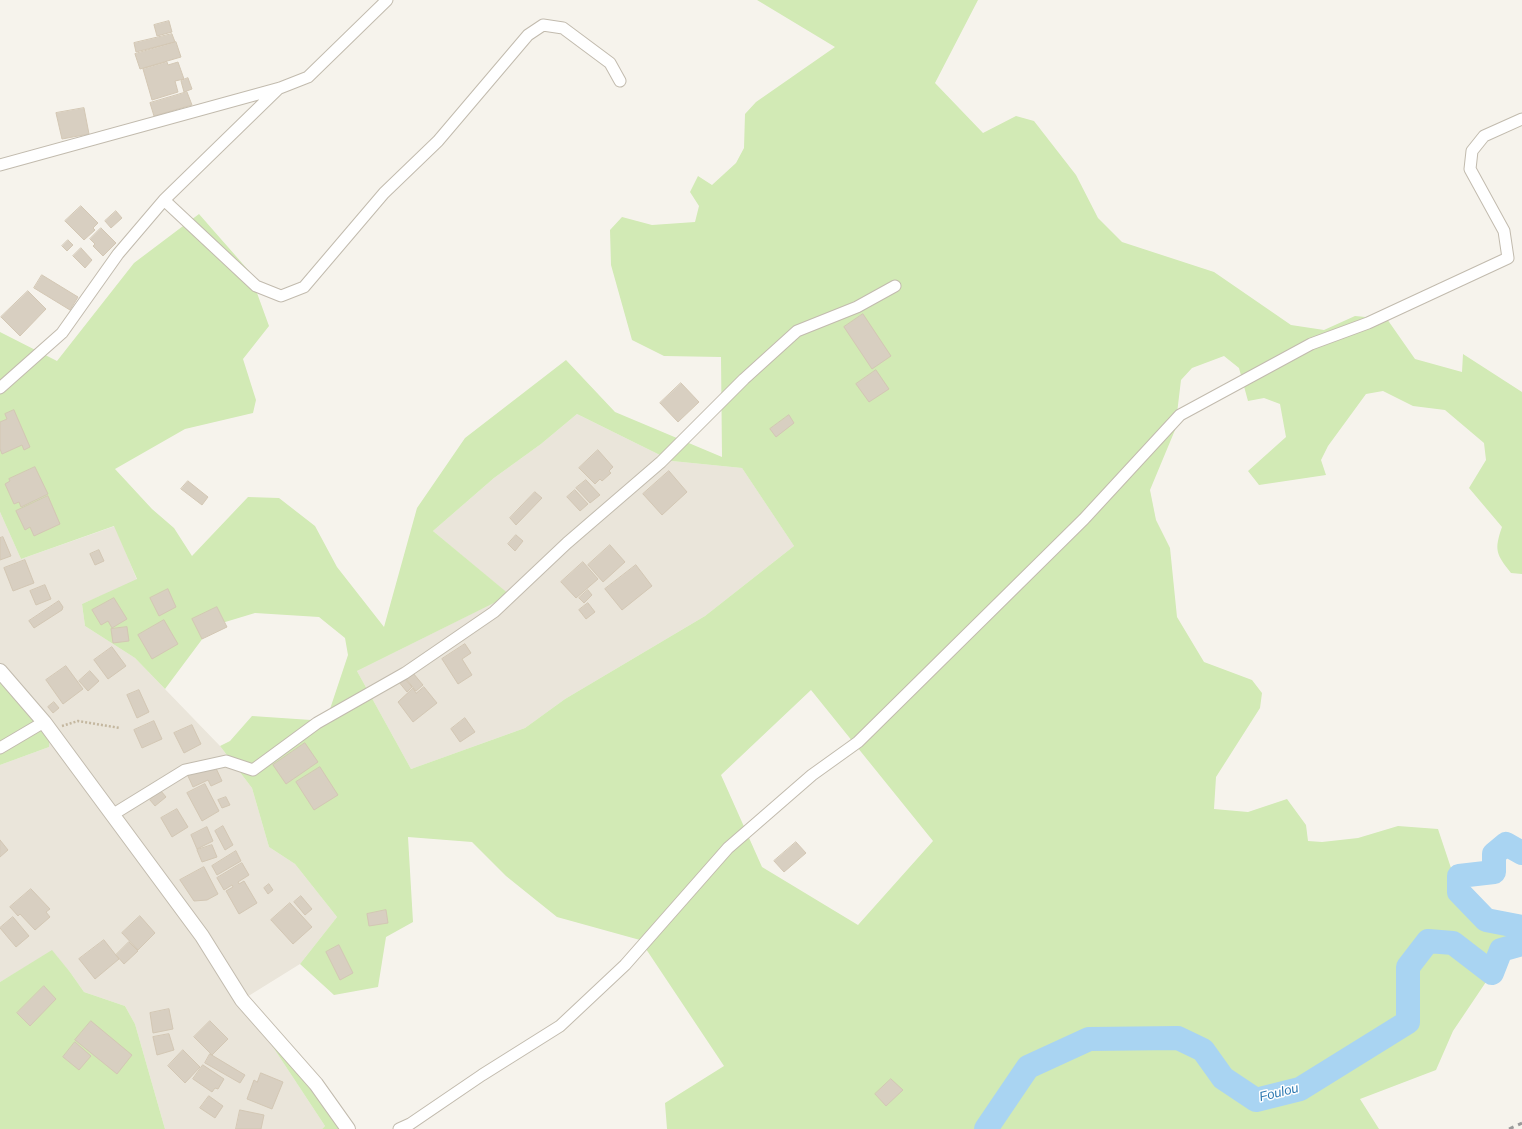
<!DOCTYPE html>
<html>
<head>
<meta charset="utf-8">
<style>
  body { margin:0 }
  canvas { display:block; background:#f6f3ec }
</style>
</head>
<body>
<canvas width="1522" height="1129"></canvas>
<script>
const context = document.querySelector('canvas').getContext('2d');
context.lineJoin = 'round';
function paint(path, color) {
  context.fillStyle = color;
  context.fill(path, 'evenodd');
}
function stroke(path, color, width, dash) {
  context.strokeStyle = color;
  context.lineWidth = width;
  context.lineCap = dash ? 'butt' : 'round';
  context.setLineDash(dash || []);
  context.stroke(path);
}
function label(font, color, halo, rows, align = 'center') {
  context.font = font + ' Arial,sans-serif';
  context.lineWidth = 3;
  context.setLineDash([]);
  context.textBaseline = 'middle';
  context.strokeStyle = halo;
  context.fillStyle = color;
  for (const [text, x, y, turn = 0] of rows) {
    context.save();
    context.translate(x, y);
    context.rotate((+turn || 0) * Math.PI / 180);
    context.textAlign = isNaN(turn) ? turn : align;
    if (halo) context.strokeText(text, 0, 0);
    context.fillText(text, 0, 0);
    context.restore();
  }
}
const residential = new Path2D(`
  M577 414 672 461 742 468 794 546 705 616 565 699 525 728 411 769 357 671 509 595 433 531 494 478 541 444Z
  M0 512 21 559 115 526 137 580 82 604 85 626 135 658 220 746 252 788 269 847 295 864 337 917 300 964 242 1000 325 1126 322 1129H165L135 1024 125 1006 84 992 70 972 52 951 0 982V765L49 747 0 671Z`);
const green = new Path2D(`
  M757 0H978L935 83 983 133 1016 116 1034 121 1076 175 1098 218 1122 242 1214 272 1291 325 1324 330 1355 316 1387 319 1415 359 1462 372 1463 354 1522 392V574L1511 573C1496 554 1494 550 1502 527L1469 488 1486 460 1484 443 1445 410 1413 406 1383 391 1366 394 1328 446 1321 460 1326 475 1259 485 1248 471 1286 437 1280 404 1264 398 1248 401 1239 368 1224 356 1192 368 1181 380 1175 430 1150 490 1156 520 1170 548 1177 617 1204 662 1252 680 1262 693 1260 708 1216 777 1214 809 1248 812 1287 799 1306 825 1308 841 1322 842 1358 838 1398 826 1438 829 1459 892 1486 920 1522 927V944L1501 950 1492 973 1453 1031 1436 1070 1360 1099 1379 1129H667L665 1103 724 1066 640 940 557 917 506 876 472 842 408 837 413 922 386 937 378 987 334 995 300 964 337 917 295 864 269 847 252 788 220 746 230 741 252 716 326 721 348 655 345 638 319 617 255 613 212 626 165 689 135 658 85 626 82 604 137 579 114 526 21 559 0 512V332L57 361 134 263 199 214 249 271 269 326 243 359 256 400 253 413 185 429 115 469 152 509 174 528 192 556 248 497 279 498 315 526 337 567 384 627 417 508 465 438 566 360 615 412 722 457 721 357 664 356 632 340 611 265 610 230 622 217 652 225 695 222 699 206 690 192 698 176 712 185 736 163 744 148 745 114 756 102 835 47ZM577 414 672 461 742 468 794 546 705 616 565 699 525 728 411 769 357 671 510 595 433 531 494 478 541 444ZM811 690 933 841 858 925 762 867 721 775Z
  M0 671 50 729 49 747 0 765Z
  M52 950 70 972 84 992 125 1006 135 1024 165 1129H0V982Z
  M242 1000 348 1129H322L325 1126Z`);
const river = new Path2D(`
  M1522 853 1506 844 1494 854V872L1459 876V892L1486 920 1522 927
  M986 1129 1028 1067 1089 1039 1178 1038 1203 1050 1223 1078 1256 1100 1300 1089 1408 1022V967L1428 941 1453 943 1492 973 1501 950 1522 944`);
const building = new Path2D(`
  M169 21 172 32 157 36 154 25Z
  M172 34 175 42 136 52 134 43Z
  M176 42 181 57 140 69 135 54Z
  M167 62 168 65 178 62 184 79 175 81 178 92 152 100 143 69Z
  M188 78 192 89 184 92 181 81Z
  M187 92 192 105 154 116 150 103Z
  M84 108 89 134 62 139 56 113Z
  M81 206 98 223 93 228 95 230 84 240 65 221Z
  M116 211 122 218 111 228 105 221Z
  M101 228 116 243 103 256 93 246 95 244 90 239Z
  M68 240 73 245 67 251 62 246Z
  M81 248 92 260 85 268 73 256Z
  M42 275 78 297 70 310 34 288Z
  M28 291 46 309 20 336 1 317Z
  M863 314 891 356 872 369 844 327Z
  M876 370 889 389 869 402 856 384Z
  M681 383 699 402 678 422 660 403Z
  M14 410 30 447 24 450 22 445 2 454 0 449V422L7 419 5 414Z
  M789 415 794 423 776 437 770 429Z
  M598 450 613 467 609 471 611 473 602 481 600 479 595 484 579 468Z
  M35 467 48 494 21 507 19 502 14 504 5 484 10 481 9 479Z
  M669 471 687 492 662 515 643 494Z
  M586 480 600 495 590 503 576 488Z
  M188 481 208 497 202 505 181 489Z
  M575 490 588 504 580 511 567 497Z
  M535 492 542 498 516 525 510 518Z
  M48 496 60 524 34 536 30 527 25 530 16 511Z
  M516 535 523 541 515 551 508 544Z
  M3 537 11 556 0 560V538Z
  M610 545 625 562 603 582 588 565Z
  M99 550 104 561 95 565 90 554Z
  M25 560 34 583 13 591 4 568Z
  M583 562 598 579 576 598 561 582Z
  M636 565 652 586 622 610 605 589Z
  M45 585 51 599 36 605 30 591Z
  M168 589 176 607 159 616 150 598Z
  M588 590 592 595 584 603 579 598Z
  M114 598 127 619 112 628 108 621 101 625 92 610Z
  M59 601 63 607 62 610 34 628 29 621Z
  M588 603 595 612 586 619 579 610Z
  M217 607 227 627 202 639 192 619Z
  M164 620 178 644 152 659 138 635Z
  M127 627 129 641 113 643 111 629Z
  M465 644 471 653 462 659 472 675 458 684 442 659Z
  M112 647 126 666 108 679 94 660Z
  M66 666 83 689 63 704 46 680Z
  M90 671 99 681 88 691 79 681Z
  M413 673 423 685 416 691 406 679Z
  M403 677 412 687 407 692 398 681Z
  M424 687 437 703 413 722 398 702 413 688 416 693Z
  M139 690 149 712 137 718 127 695Z
  M54 702 59 708 53 713 48 707Z
  M465 718 475 732 460 742 451 729Z
  M154 721 162 739 142 748 134 730Z
  M192 725 201 744 184 753 174 733Z
  M305 743 318 762 286 784 273 765Z
  M214 764 222 781 211 786 208 780 193 787 188 776Z
  M320 767 338 795 314 810 296 782Z
  M205 784 219 811 202 821 187 793Z
  M161 791 166 797 155 806 150 800Z
  M226 797 230 805 222 808 218 800Z
  M177 809 188 827 172 837 161 818Z
  M223 826 233 845 225 850 215 831Z
  M207 827 213 841 197 849 191 835Z
  M0 840 8 850 0 857Z
  M796 842 806 853 784 872 774 861Z
  M212 845 217 857 202 862 197 850Z
  M236 851 241 861 217 875 212 866Z
  M242 863 249 875 238 882 239 884 244 881 257 903 239 914 226 891 233 887 232 885 224 890 217 878Z
  M204 867 218 894 207 900 194 901 180 880Z
  M269 884 273 890 268 894 264 888Z
  M31 889 50 909 46 912 50 917 35 930 20 914 18 916 10 907Z
  M301 896 312 909 305 915 294 902Z
  M290 903 312 927 293 944 271 920Z
  M386 910 388 923 369 926 367 914Z
  M140 916 155 933 138 950 122 933Z
  M13 917 29 936 16 947 0 928Z
  M104 940 119 959 95 979 79 959Z
  M129 942 138 951 124 964 116 955Z
  M339 945 353 973 340 980 326 952Z
  M44 986 56 999 30 1026 17 1013Z
  M169 1009 173 1029 153 1033 150 1013Z
  M91 1021 132 1055 117 1074 75 1040Z
  M210 1021 228 1039 212 1055 194 1037Z
  M169 1034 174 1050 157 1055 153 1037Z
  M75 1042 91 1056 79 1070 63 1057Z
  M183 1050 200 1067 185 1083 168 1066Z
  M210 1054 245 1075 240 1083 205 1063Z
  M203 1065 224 1079 218 1089 215 1088 212 1092 193 1079Z
  M261 1073 283 1082 272 1109 247 1099 254 1080 257 1082Z
  M891 1079 903 1090 886 1106 875 1094Z
  M209 1096 223 1106 215 1118 200 1108Z
  M240 1110 264 1115 261 1129H236Z`);
const path = new Path2D(`
  M62 726 78 721 120 728`);
const minor = new Path2D(`
  M0 165 280 88 308 77 387 0
  M164 200 256 286 281 296 304 287 384 193 438 141 528 35 543 25 563 28 610 63 620 81
  M0 388 62 333 118 254 164 200 278 89
  M0 748 44 722
  M112 815 185 770 226 761 253 770 317 723 405 673 494 612 567 543 661 462 744 379 797 331 857 307 895 286
  M399 1129 410 1124 482 1075 560 1026 625 965 728 848 812 775 858 742 1084 519 1180 415 1311 344 1368 323 1508 258 1504 231 1470 169 1472 151 1484 136 1522 119`);
const tertiary = new Path2D(`
  M0 671 44 722 202 936 242 1000 316 1084 348 1129`);
const rail = new Path2D(`
  M1509 1129 1522 1123`);
const waterNames = [
  ["Foulou",1279,1093,-14]
];
paint(residential, '#eae5da');
paint(green, '#d2eab5');
stroke(river, '#a9d4f2', 24);
paint(building, '#d8cfc1');
stroke(building, '#d3c7b4', 1);
stroke(minor, '#c2bbae', 13);
stroke(tertiary, '#c2bbae', 16);
stroke(path, '#c4b79f', 2.5, [2, 2]);
stroke(minor, '#fff', 11);
stroke(tertiary, '#fff', 14);
stroke(rail, '#9a9a9a', 3, [5, 5]);
label('italic 13px', '#2e7ab2', '#fff', waterNames);
</script>
</body>
</html>
